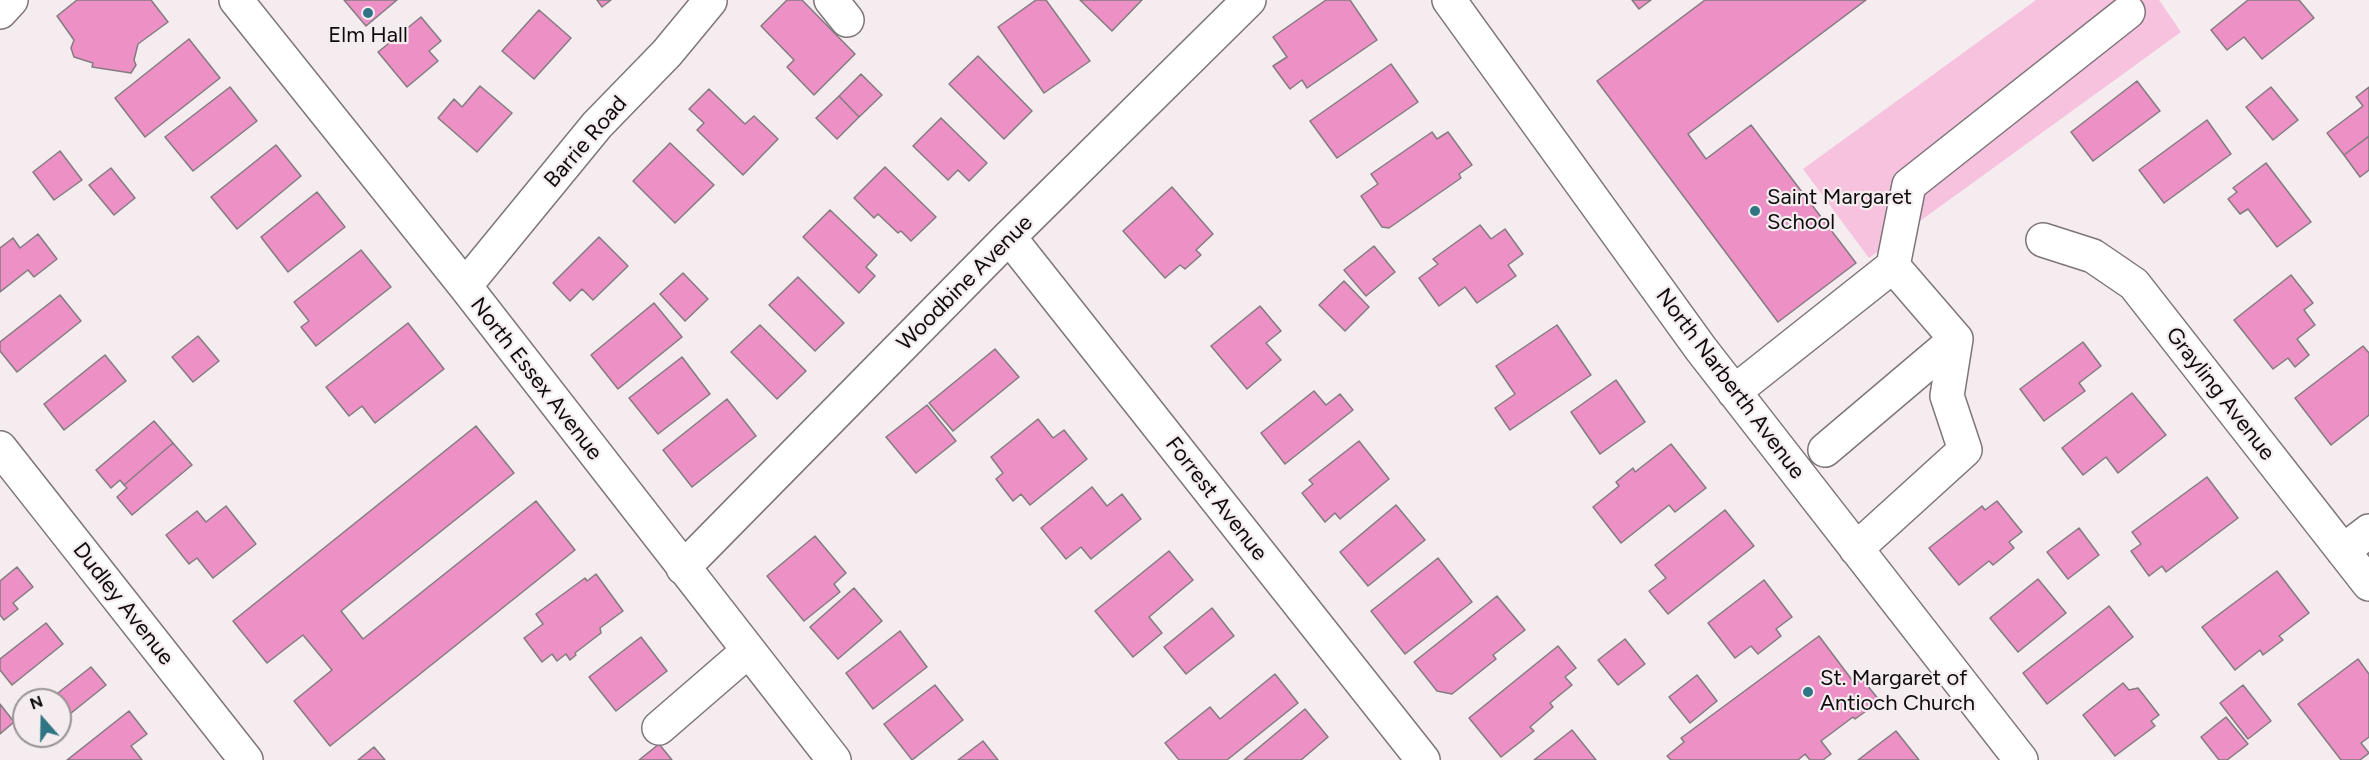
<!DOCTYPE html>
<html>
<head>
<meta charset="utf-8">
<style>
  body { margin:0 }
  #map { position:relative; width:2369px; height:760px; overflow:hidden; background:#f5ecf0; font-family:Figtree,sans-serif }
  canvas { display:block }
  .north { position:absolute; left:12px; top:688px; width:60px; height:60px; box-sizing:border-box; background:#f5ecf0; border:2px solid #999295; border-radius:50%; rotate:340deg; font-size:16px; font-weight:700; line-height:24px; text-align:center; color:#0e0b0c }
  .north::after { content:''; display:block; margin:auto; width:21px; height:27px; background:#307583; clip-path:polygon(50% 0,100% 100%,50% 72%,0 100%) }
</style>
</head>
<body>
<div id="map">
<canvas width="2369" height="760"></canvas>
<div class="north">N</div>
</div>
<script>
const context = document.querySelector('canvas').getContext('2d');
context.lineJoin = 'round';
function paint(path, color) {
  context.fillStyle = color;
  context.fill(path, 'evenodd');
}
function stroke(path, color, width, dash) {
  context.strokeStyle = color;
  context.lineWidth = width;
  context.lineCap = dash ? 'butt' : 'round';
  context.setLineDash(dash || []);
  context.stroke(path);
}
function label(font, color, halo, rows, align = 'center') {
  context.font = font + ' Figtree,sans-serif';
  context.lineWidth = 4.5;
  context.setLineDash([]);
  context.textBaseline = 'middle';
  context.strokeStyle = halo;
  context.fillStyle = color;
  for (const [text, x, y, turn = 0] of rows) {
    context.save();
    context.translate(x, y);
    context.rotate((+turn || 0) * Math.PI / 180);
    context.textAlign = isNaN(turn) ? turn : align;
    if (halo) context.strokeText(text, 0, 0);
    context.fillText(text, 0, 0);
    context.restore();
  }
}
const green = new Path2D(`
  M2036 0H2159L2181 32 1869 258 1803 169Z`);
const building = new Path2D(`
  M77 0H151L168 22 138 44 134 60 136 65 131 73 92 67 93 63 74 57 71 48 74 40 57 16Z
  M344 0H397L366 26Z
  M597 0H611L602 7Z
  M787 0H802L855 54 814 95 787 67 794 60 761 26Z
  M1036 0H1046L1090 61 1044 93 998 27Z
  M1080 0H1142L1112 31Z
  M1326 0H1350L1377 40 1307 88 1302 80 1290 89 1273 66 1287 57 1273 37Z
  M1632 0H1651L1639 9Z
  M1705 0H1866L1688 134 1706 159 1751 125 1856 263 1778 322 1597 81Z
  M2248 0H2299L2314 18 2262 59 2244 37 2227 50 2211 30Z
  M539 10 571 38 534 79 502 51Z
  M421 17 441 41 429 51 438 61 407 87 378 52Z
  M189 39 220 78 145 137 115 98Z
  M978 56 1032 111 1004 139 949 84Z
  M1391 64 1418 102 1337 158 1310 121Z
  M861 74 882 95 859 117 839 96Z
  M2137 81 2160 111 2093 161 2071 132Z
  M480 86 512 113 477 152 438 118 454 99 462 107Z
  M230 87 257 121 193 171 165 137Z
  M2271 87 2298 120 2273 140 2246 107Z
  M2369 87V136L2344 155 2327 133 2363 106 2356 97Z
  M709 89 745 124 754 116 778 139 743 175 697 130 704 123 689 109Z
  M839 96 859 117 837 139 816 118Z
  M941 118 987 163 969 181 958 170 948 180 913 146Z
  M2207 120 2231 154 2164 203 2139 170Z
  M1432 132 1437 139 1448 132 1472 165 1459 174 1461 178 1389 228 1382 227 1361 196 1378 184 1371 174Z
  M2369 136V170L2360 177 2344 155Z
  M670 143 714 185 675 223 633 181Z
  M276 145 301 176 237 229 211 197Z
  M60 151 82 180 54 200 33 172Z
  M2266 163 2311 222 2277 247 2248 209 2240 214 2228 199 2237 192 2233 188Z
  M885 167 936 217 911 241 901 231 898 233 878 214 874 218 854 198Z
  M111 168 135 198 114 215 89 185Z
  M1172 187 1213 234 1196 250 1201 255 1185 269 1180 265 1165 278 1123 231Z
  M317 192 345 227 288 272 261 237Z
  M830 210 877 255 866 267 875 276 859 293 803 237Z
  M1480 225 1491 239 1505 229 1523 254 1508 265 1516 276 1477 303 1465 287 1439 306 1419 278 1438 264 1433 259Z
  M38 234 57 259 34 277 28 270 0 292V248L13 238 20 248Z
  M599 237 628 266 593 300 582 289 570 301 553 283Z
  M1374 246 1395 272 1366 296 1344 270Z
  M361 250 391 287 316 346 301 327 309 321 294 302Z
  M683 273 708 299 685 321 660 294Z
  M2291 275 2313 303 2304 310 2315 325 2297 339 2309 355 2295 367 2288 358 2273 369 2234 320Z
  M798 277 844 323 815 351 769 305Z
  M1344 281 1369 307 1345 331 1319 305Z
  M60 295 81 321 17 372 0 351V342Z
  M654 303 682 337 618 389 591 355Z
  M1260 306 1281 331 1266 343 1281 360 1247 389 1211 346Z
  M408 323 444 369 375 423 362 406 349 416 326 387Z
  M760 325 806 371 777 399 731 352Z
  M1557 325 1591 375 1510 430 1495 408 1515 394 1496 366Z
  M198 336 219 361 193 382 172 357Z
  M2083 342 2101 366 2079 383 2085 391 2044 421 2020 389Z
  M2363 346 2369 353V415L2331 445 2295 398Z
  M995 349 1019 377 953 431 929 403Z
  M105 355 126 381 64 430 44 404Z
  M682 357 710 394 658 434 629 398Z
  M1616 380 1645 422 1600 454 1571 412Z
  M1314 391 1326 405 1340 394 1353 410 1285 464 1261 433Z
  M2132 393 2166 435 2118 473 2106 457 2083 475 2062 448Z
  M727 399 756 436 692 487 663 450Z
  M927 405 956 441 916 473 886 437Z
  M1038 419 1053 438 1064 430 1087 459 1030 505 1021 494 1013 501 996 479 1003 473 991 457Z
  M154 421 173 443 124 485 120 480 111 488 96 470Z
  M476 426 514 473 341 611 363 639 536 501 575 550 330 746 294 701 332 670 303 635 267 663 233 621Z
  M1359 441 1389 479 1340 519 1335 513 1325 522 1302 493 1313 484 1309 480Z
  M173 443 192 465 132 515 117 497 127 488 124 485Z
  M1671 444 1706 488 1675 512 1669 505 1621 543 1593 507 1619 486 1616 482 1633 468 1635 472Z
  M2207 477 2238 518 2166 572 2162 566 2149 576 2131 551 2141 544 2132 532Z
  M1092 487 1107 506 1122 494 1141 519 1091 559 1081 547 1066 559 1041 528Z
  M1997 501 2022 532 2009 542 2014 548 1993 565 1989 561 1959 585 1929 548 1982 506 1985 510Z
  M1396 505 1425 540 1368 586 1340 552Z
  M226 506 256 544 213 578 197 558 189 564 166 535 197 511 206 522Z
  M1725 510 1754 546 1668 614 1649 591 1666 578 1655 565Z
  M2079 528 2099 555 2068 579 2047 552Z
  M815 536 846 573 834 584 840 592 804 621 767 576Z
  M1169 551 1193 580 1149 617 1162 633 1133 657 1095 611Z
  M1438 558 1472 602 1405 654 1371 611Z
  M17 567 33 587 13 603 18 609 4 620 0 615V581Z
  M2277 571 2309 613 2279 636 2283 640 2263 655 2260 650 2235 670 2202 627Z
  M596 574 623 611 600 628 601 633 575 653 576 655 570 660 566 654 557 661 552 654 542 662 524 638 543 624 536 614 585 578 587 581Z
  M2038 579 2066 613 2018 652 1990 618Z
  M1764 580 1792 617 1776 629 1781 636 1758 654 1751 646 1735 658 1708 623Z
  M854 588 882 621 838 659 810 627Z
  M1497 596 1525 630 1493 655 1496 659 1452 694 1437 691 1414 662Z
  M2109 606 2133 637 2047 704 2023 673Z
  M1212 608 1234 636 1186 674 1164 647Z
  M46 623 63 644 12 685 0 670V659Z
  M900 631 927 667 873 709 846 673Z
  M1819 636 1855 684 1862 679 1880 701 1855 719 1853 717 1821 741 1831 754 1823 760H1810L1805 754 1798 760H1671L1667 756 1684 742 1681 738Z
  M641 637 667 671 616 711 589 677Z
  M1625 639 1645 664 1618 685 1598 660Z
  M1558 646 1576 668 1565 677 1572 685 1550 703 1553 707 1530 727 1534 731 1501 757 1469 718Z
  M2358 659 2369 674V737L2361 743 2369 753 2360 760H2341L2298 704Z
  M91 667 106 685 60 722V700H49Z
  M1275 674 1298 703 1227 760H1179L1165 743 1210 707 1220 719Z
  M1697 675 1717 701 1690 723 1669 697Z
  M2123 683 2129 690 2138 688 2159 715 2151 721 2155 726 2115 756 2083 715Z
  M935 685 963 720 912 760 884 724Z
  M2243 685 2271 721 2248 739 2220 703Z
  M0 704 14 722 0 734Z
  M1305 709 1328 737 1301 760H1244Z
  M129 711 147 734 131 746 142 760H67Z
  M2226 717 2248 744 2227 760H2219L2201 737Z
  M1572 730 1596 760H1534Z
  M1896 731 1919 760H1858Z
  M983 741 998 760H958Z
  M659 744 672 760H639Z
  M374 747 385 760H358Z`);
const minor = new Path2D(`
  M236 0 465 286 834 760
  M831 0 847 20
  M1449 0 1701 349 2021 760
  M0 12 11 0
  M1009 237 1423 760
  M2043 240 2093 256 2134 284 2369 584
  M1893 266 1909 185 2128 12
  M465 286 597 125 667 53 710 1
  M1734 392 1893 266 1956 339 1947 396 1965 450 1856 549
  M0 448 246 760
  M1825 450 1956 339
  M2343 551 2369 531
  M683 568 1009 237 1249 0
  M659 728 748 651`);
const markers = [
  [368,13,6,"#307583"],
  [1755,211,6,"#307583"],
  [1808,692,6,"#307583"]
];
const poiNames = [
  ["Elm Hall",368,36,"center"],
  ["Saint Margaret",1767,198],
  ["School",1767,223],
  ["St. Margaret of",1820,679],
  ["Antioch Church",1820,704]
];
const streetNames = [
  ["Barrie Road",586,142,-49],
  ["Woodbine Avenue",965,283,-45],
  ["North Essex Avenue",536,379,52],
  ["North Narberth Avenue",1730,384,53],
  ["Grayling Avenue",2220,394,52],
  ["Forrest Avenue",1216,499,52],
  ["Dudley Avenue",123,604,52]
];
paint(green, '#f6c2de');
paint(building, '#ed90c5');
stroke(building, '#837c7f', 1.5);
stroke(minor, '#7d7579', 36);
stroke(minor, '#fff', 33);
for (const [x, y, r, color] of markers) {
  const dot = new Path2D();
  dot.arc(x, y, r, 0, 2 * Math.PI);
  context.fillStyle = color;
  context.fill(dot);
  stroke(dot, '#f5ecf0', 2);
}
label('22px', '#0e0b0c', '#f5ecf0', poiNames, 'left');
label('22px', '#0e0b0c', '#f5ecf0', streetNames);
</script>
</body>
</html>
